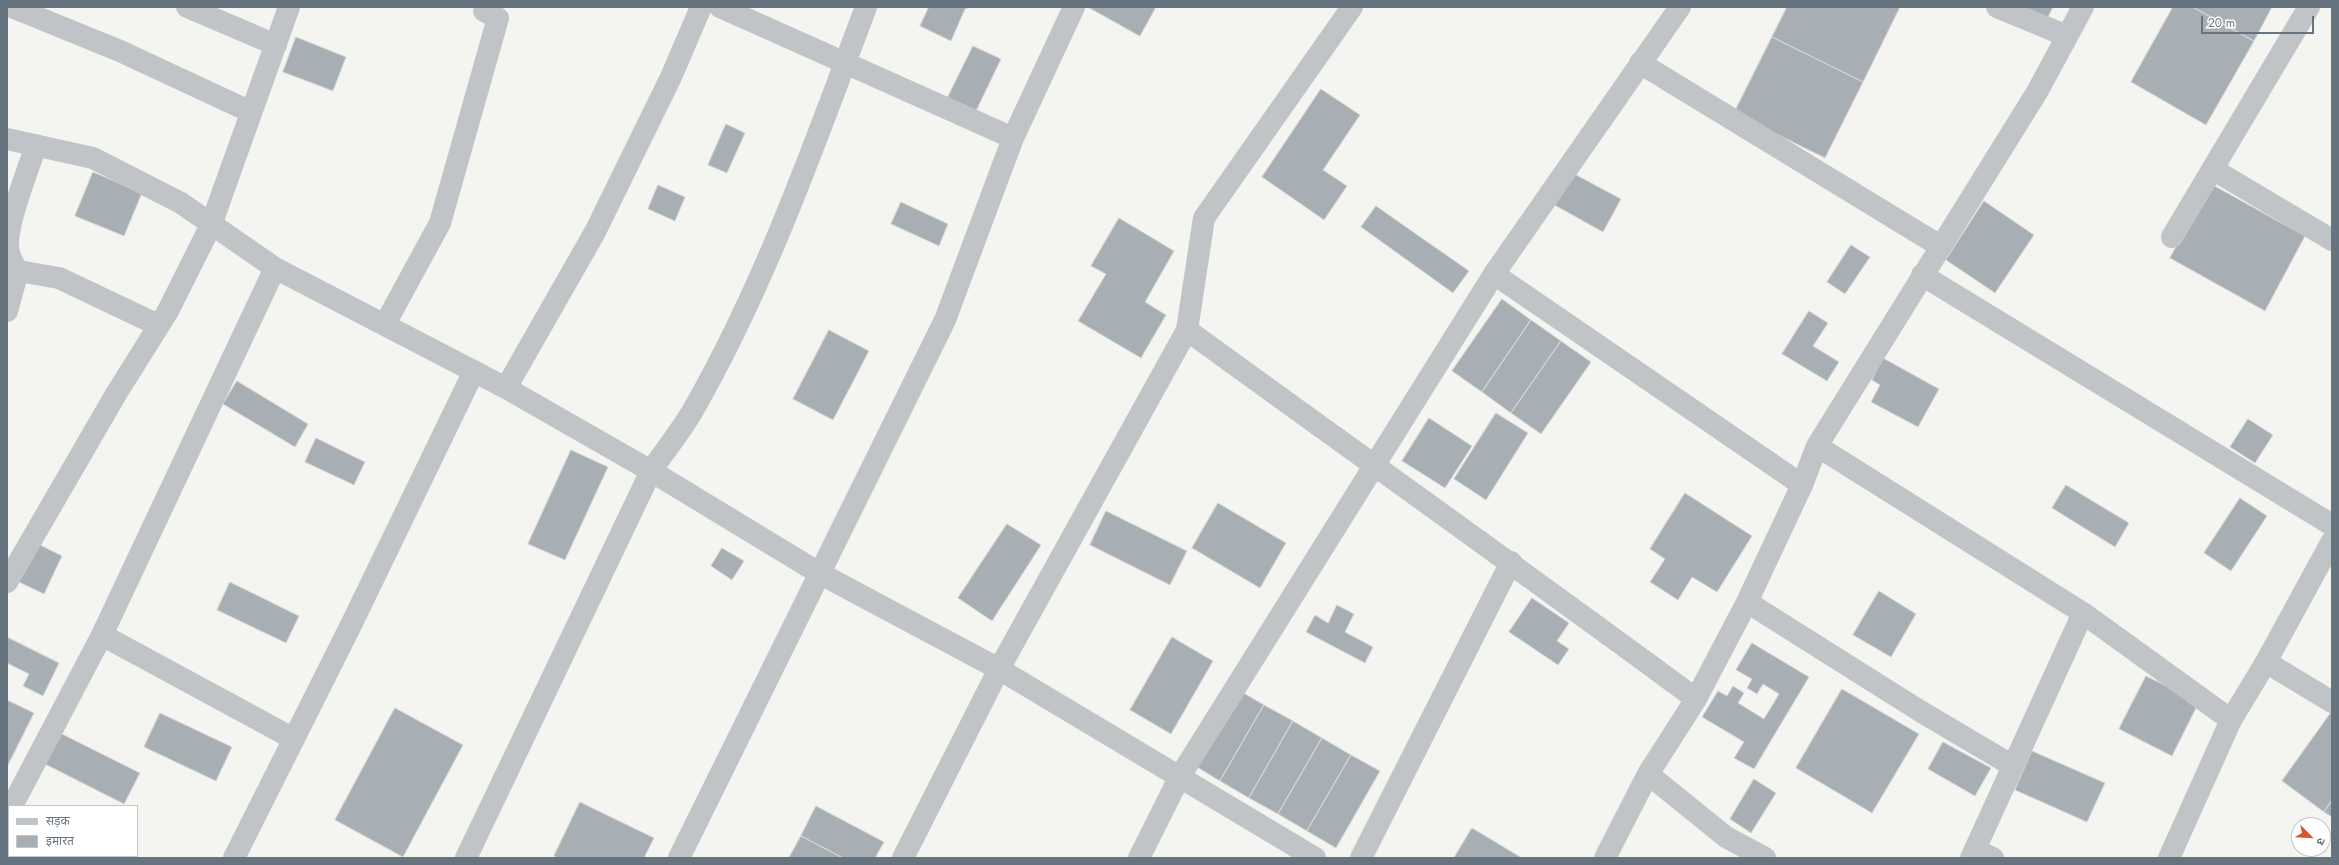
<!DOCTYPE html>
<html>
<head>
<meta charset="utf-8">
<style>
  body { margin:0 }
  #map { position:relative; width:2339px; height:865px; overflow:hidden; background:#f4f4f1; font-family:Jost,"Noto Sans Devanagari",sans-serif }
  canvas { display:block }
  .frame { position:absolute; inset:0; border:8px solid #667480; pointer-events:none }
  .legend { position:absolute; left:8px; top:805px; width:130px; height:52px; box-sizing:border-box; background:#fff; border:1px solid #c2c7cc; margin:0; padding:5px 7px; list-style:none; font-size:12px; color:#667480 }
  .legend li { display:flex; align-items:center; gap:8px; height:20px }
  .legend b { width:20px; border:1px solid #c2c7cc }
  .north { position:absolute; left:2291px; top:817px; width:40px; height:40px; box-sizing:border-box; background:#fff; border:1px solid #c2c7cc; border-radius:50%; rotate:114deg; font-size:11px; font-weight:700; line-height:16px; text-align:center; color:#667480 }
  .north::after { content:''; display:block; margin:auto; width:14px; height:18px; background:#d55730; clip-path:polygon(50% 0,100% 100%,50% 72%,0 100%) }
  .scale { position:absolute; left:2201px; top:16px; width:113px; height:18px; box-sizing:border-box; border:2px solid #667480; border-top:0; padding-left:5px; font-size:12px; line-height:14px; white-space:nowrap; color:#667480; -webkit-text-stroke:3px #fff; paint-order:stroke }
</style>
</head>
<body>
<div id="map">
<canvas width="2339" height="865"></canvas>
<div class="frame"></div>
<ul class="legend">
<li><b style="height:5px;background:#c0c4c7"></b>सड़क</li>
<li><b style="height:11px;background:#a8afb4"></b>इमारत</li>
</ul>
<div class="north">उ</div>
<div class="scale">20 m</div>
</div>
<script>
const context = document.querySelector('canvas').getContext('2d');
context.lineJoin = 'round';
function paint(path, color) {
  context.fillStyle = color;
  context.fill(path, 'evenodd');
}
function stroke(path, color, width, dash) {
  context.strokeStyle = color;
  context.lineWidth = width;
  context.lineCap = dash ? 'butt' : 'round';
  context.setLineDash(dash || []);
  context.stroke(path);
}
const building = new Path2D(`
  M929 7H971L965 9 951 41 920 26Z
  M1088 7H1156L1140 36Z
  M1787 7H1900L1863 82 1772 37Z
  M2013 7H2053L2045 23Z
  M2173 7H2193L2254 41 2206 125 2131 82Z
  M2193 7H2272L2254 41Z
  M296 37 346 57 333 91 283 72Z
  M1772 37 1863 82 1825 158 1734 113Z
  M973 46 1001 59 974 115 946 101Z
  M1321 89 1360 115 1323 170 1347 186 1324 220 1262 177Z
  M726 124 745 133 727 173 708 165Z
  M1567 170 1621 199 1603 232 1549 202Z
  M93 172 142 193 124 236 75 216Z
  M2211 184 2305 236 2265 311 2170 258Z
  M658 185 685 197 675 221 648 209Z
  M1984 201 2034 235 1995 293 1946 260Z
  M901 202 948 224 939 246 891 224Z
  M1376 206 1469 271 1453 293 1361 227Z
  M1119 218 1174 251 1145 302 1166 315 1141 358 1078 321 1106 274 1091 266Z
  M1851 245 1870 257 1845 294 1827 282Z
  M1502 299 1531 320 1482 392 1452 371Z
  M1809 311 1828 323 1813 346 1839 362 1827 381 1782 354Z
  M1531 320 1561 341 1511 413 1482 392Z
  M829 330 869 351 833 420 793 399Z
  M1561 341 1591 362 1541 434 1511 413Z
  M1883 358 1939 389 1918 427 1871 402 1880 385 1872 380Z
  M237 381 308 424 295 447 223 404Z
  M1496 413 1528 433 1486 500 1454 479Z
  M1429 418 1472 446 1445 488 1402 461Z
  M2248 419 2273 435 2255 463 2230 447Z
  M316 438 365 462 354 485 305 462Z
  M571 450 608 467 565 560 528 544Z
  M2066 485 2129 523 2115 547 2052 508Z
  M1685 493 1752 536 1717 592 1692 577 1678 600 1650 582 1665 559 1650 549Z
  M2240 498 2267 516 2231 571 2204 553Z
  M1218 503 1286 543 1260 588 1192 548Z
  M1106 511 1187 551 1170 585 1090 545Z
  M1007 524 1041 545 992 621 958 598Z
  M38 544 62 556 44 594 19 582Z
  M722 548 744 561 732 580 711 566Z
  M230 582 299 616 286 643 217 610Z
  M1879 591 1916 614 1891 657 1853 635Z
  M1532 598 1569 623 1557 641 1569 649 1558 665 1509 632Z
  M1337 605 1354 614 1345 632 1373 647 1365 663 1306 632 1315 615 1328 623Z
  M7 637 59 663 43 696 23 686 29 674 7 663Z
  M1172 637 1213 661 1171 734 1130 710Z
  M1752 643 1809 677 1754 769 1734 758 1744 742 1702 717 1718 691 1727 696 1733 686 1744 693 1738 703 1764 719 1779 694 1763 684 1757 694 1747 688 1752 679 1736 670Z
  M2146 676 2199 702 2172 756 2119 729Z
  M1235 688 1264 705 1220 781 1192 764Z
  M1842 689 1919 734 1872 813 1796 768Z
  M7 700 34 713 7 767Z
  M1264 705 1293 721 1249 798 1220 781Z
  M395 708 463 745 403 857 335 820Z
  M2332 711V800L2324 812 2282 781Z
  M160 713 232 747 216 781 144 747Z
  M1293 721 1322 738 1278 814 1249 798Z
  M60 733 140 773 124 804 45 764Z
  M1322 738 1351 755 1307 831 1278 814Z
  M1943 742 1991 768 1975 796 1928 769Z
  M2032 751 2105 783 2087 822 2015 790Z
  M1351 755 1380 771 1336 848 1307 831Z
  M1754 779 1776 793 1751 833 1730 819Z
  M2332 800V817L2324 812Z
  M580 802 654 838 644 858H558L554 856Z
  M816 806 884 842 875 858H843L801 836Z
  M1472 828 1522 858H1454Z
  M801 836 843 858H789Z`);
const street = new Path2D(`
  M12 7 120 51 251 112
  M187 7 276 45
  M720 7 1013 138
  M1997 7 2067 36
  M1640 63 1940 246
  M7 139 93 158 181 203 275 268 506 388 651 471 819 573 999 669 1315 858
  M2214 170 2332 240
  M2172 237 2309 7
  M7 269 59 278 158 325
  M1494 274 1802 485
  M1922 275 2332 525
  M7 311 18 271C13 263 8 256 8 246 7 221 28 171 36 145
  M385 324 440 223 498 18 484 11 485 7
  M1187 330C1356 453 1527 574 1696 699
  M506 388 595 232 671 77 701 7
  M1817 446 2083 613 2231 720
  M7 582 116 394 168 311 211 225 289 7
  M1747 602 1920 711 2013 766
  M102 635 294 739
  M2266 662 2332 702
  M1648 774 1726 837 1765 858
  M12 806 102 635 275 268
  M1975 850 1993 858
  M234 858 351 625 474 371
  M466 858 651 471C664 452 680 432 692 412 766 283 814 145 866 7
  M679 858 945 320 1013 138 1074 7
  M903 858 999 669 1187 330 1204 218 1352 7
  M1139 858 1179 778 1494 274 1680 7
  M1361 858 1511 562
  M1605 858 1648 774 1696 699 1747 602 1802 485 1817 446 2037 92 2083 7
  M1971 858 2083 613
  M2169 858 2231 720 2266 662 2332 541`);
paint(building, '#a8afb4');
stroke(building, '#d6d6d4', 1);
stroke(street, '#c0c4c7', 22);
</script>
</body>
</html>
